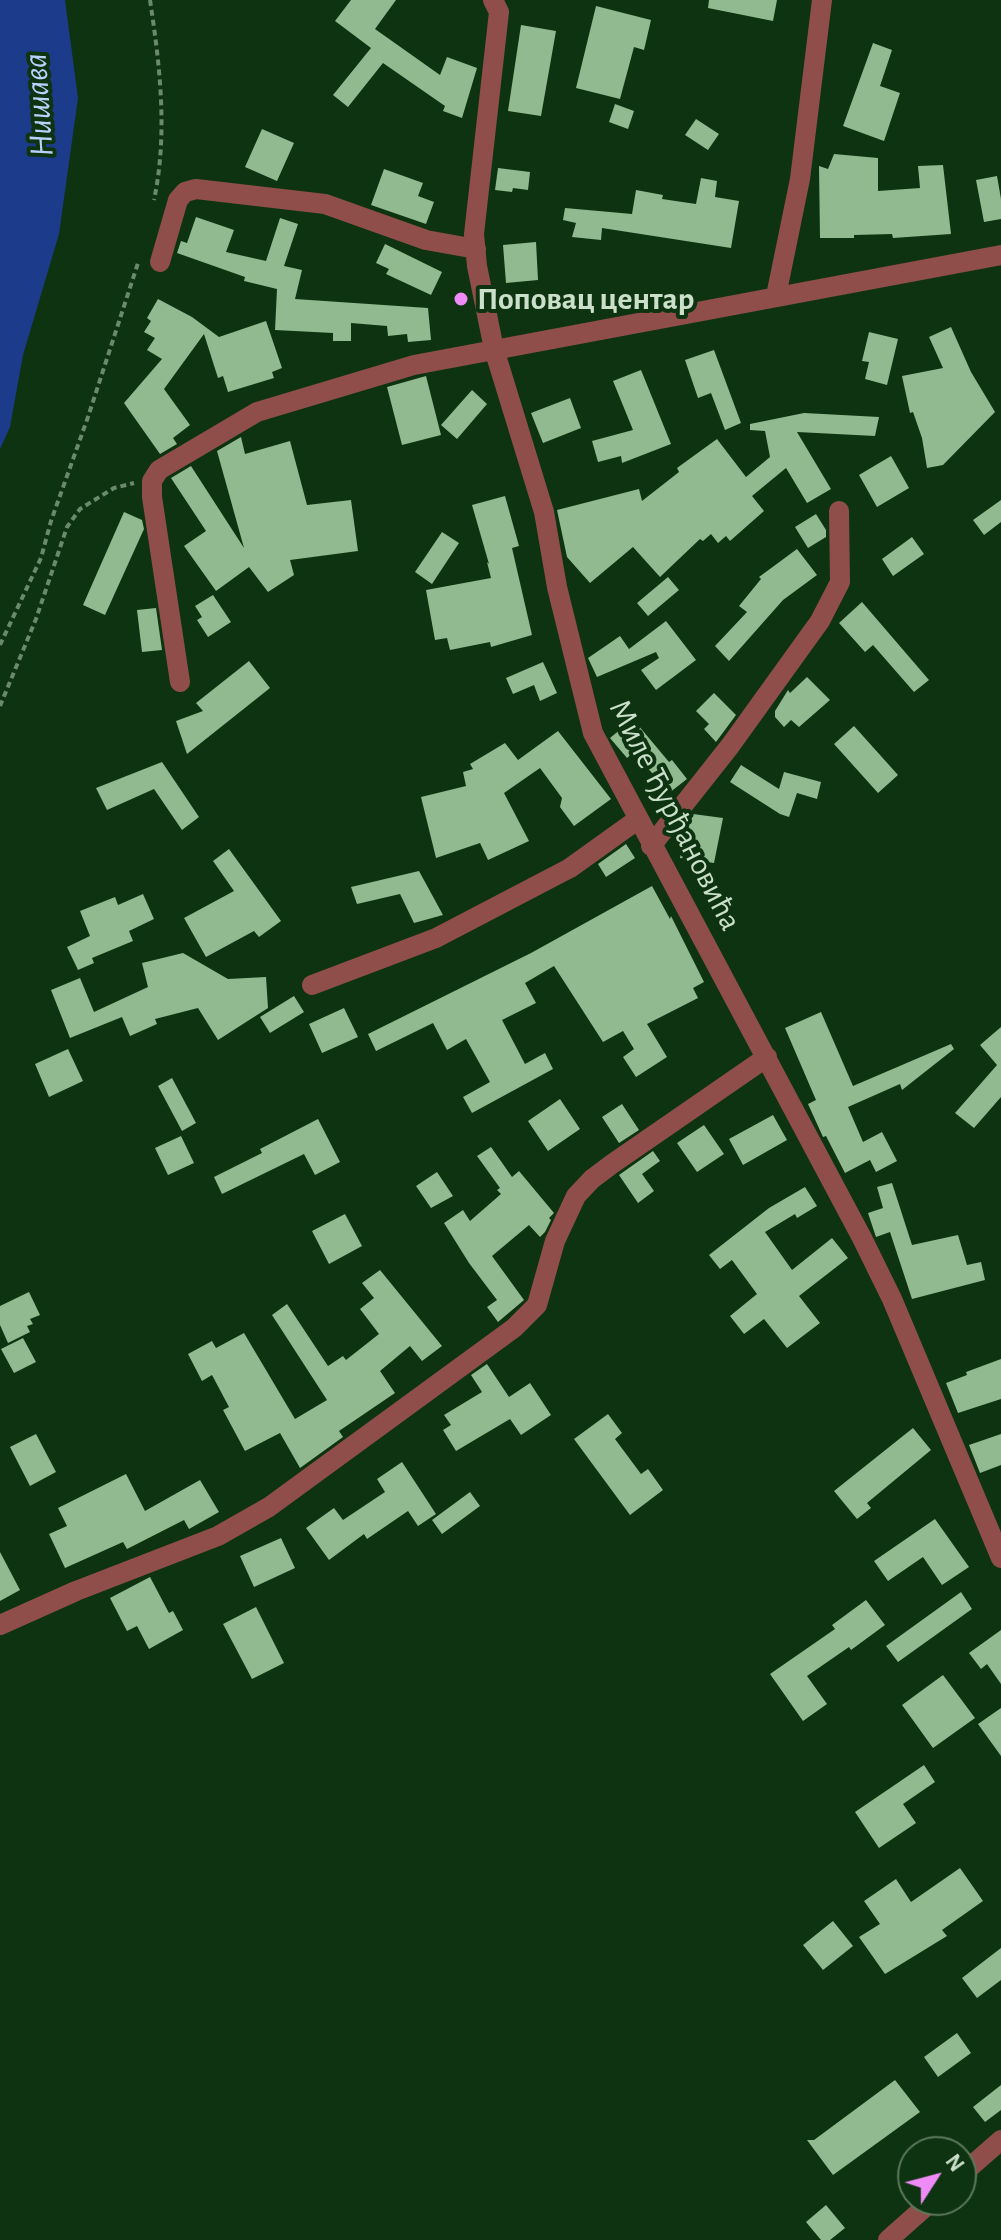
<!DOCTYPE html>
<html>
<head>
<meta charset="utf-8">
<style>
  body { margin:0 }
  #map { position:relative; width:1001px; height:2240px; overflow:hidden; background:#0e3310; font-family:"Alegreya Sans",sans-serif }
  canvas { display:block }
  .north { position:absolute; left:897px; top:2136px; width:80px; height:80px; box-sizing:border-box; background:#0e3310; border:2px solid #5a785a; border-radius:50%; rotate:54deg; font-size:22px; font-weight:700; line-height:32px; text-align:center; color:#cbe0ca }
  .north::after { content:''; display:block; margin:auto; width:28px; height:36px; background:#ef8bf7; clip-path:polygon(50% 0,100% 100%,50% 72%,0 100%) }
</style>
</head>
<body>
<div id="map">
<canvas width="1001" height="2240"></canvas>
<div class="north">N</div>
</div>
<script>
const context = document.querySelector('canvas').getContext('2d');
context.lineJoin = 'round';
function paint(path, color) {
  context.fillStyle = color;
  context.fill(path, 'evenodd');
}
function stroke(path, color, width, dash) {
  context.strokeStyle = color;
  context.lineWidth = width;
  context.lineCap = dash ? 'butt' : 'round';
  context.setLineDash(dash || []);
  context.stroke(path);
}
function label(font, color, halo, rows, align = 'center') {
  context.font = font + ' "Alegreya Sans",sans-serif';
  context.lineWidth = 8;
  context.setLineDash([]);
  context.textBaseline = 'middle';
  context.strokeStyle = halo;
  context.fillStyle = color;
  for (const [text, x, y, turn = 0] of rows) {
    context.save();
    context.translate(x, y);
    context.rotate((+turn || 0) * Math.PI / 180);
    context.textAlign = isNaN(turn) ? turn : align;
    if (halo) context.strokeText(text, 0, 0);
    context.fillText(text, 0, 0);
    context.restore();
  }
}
const water = new Path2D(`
  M0 0H65L78 98 59 234 23 355 10 427 0 449Z`);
const building = new Path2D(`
  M351 0H396L375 29 440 75 447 57 477 68 462 118 443 111 445 106 383 63 348 107 333 95 371 48 335 21Z
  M709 0H777L773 21 708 8Z
  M596 6 651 20 644 50 634 47 620 99 576 88Z
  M521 25 556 31 541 116 508 111Z
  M873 43 892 50 880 86 900 93 884 141 843 126Z
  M615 104 634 111 628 129 609 122Z
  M696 119 719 134 708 150 685 135Z
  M262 129 294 143 277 181 245 167Z
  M834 154 878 158V191L920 188 918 166 943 165 951 234 893 238 892 234 854 235V238H820L819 166 828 169Z
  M498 168 530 172 528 190 513 188 512 192 495 190Z
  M384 169 423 183 418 196 434 202 426 224 371 205Z
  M997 176 1001 199V219L984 222 976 180Z
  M701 178 717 181 715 197 739 201 731 248 602 228 601 240 572 237 576 223 563 220 565 208 632 214 636 190 663 195 662 199 696 204Z
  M196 217 234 230 226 252 266 261 280 218 298 224 284 266 302 270 295 299 428 308 431 340 408 342 407 334 388 336 387 326 351 323V341H333V333L275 330 277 289 244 281 245 277 177 253 181 241 187 243Z
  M536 242 538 280 506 283 503 245Z
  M385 244 442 272 431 295 386 274 389 269 376 263Z
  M158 299 192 317 219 337 266 321 282 368 272 372 274 378 228 392 223 376 218 378 204 334 164 389 190 425 173 438 177 444 160 454 124 403 162 359 147 350 155 338 144 332 151 321 147 318Z
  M951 327 971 372 995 412 943 465 927 468 922 438 913 412 910 413 902 376 943 368 929 337Z
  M869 332 898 339 887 385 865 379 869 362 862 361Z
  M714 350 741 423 725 430 711 393 698 398 685 360Z
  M641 370 671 444 622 463 621 456 598 462 592 441 633 430 613 381Z
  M426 376 441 435 402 445 387 387Z
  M472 390 487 404 457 439 441 425Z
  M570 398 581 428 543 443 531 413Z
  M804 413 879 417 875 436 797 432 831 489 807 503 786 468 752 496 764 511 730 541 726 536 718 543 711 534 703 541 700 539 660 577 633 547 590 583 567 557 557 510 639 489 642 501 679 472 677 468 717 439 746 477 770 457 765 431 750 430V424Z
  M241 437 245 454 290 441 307 505 351 500 358 551 290 560 294 575 268 592 249 567 216 591 184 546 206 531 171 478 191 466 244 548 217 451Z
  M891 456 909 488 877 507 859 475Z
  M505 496 519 546 512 548 532 635 491 647 490 642 450 650 447 638 435 640 426 590 491 578 487 562 489 564 472 505Z
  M1001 500V522L984 535 973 520Z
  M124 512 142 520 144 529 105 615 83 605Z
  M816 514 826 530V537L808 548 795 527Z
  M442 532 459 543 432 584 415 572Z
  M912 537 924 554 893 576 882 559Z
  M797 549 817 575 783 600 729 661 715 646 747 612 739 606 761 579 759 577Z
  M668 577 679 590 648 616 637 603Z
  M213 595 231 622 208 637 197 620 202 617 195 606Z
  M862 602 929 680 914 692 873 645 865 652 839 623Z
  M156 608 162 650 142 652 137 610Z
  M666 621 696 660 656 690 641 670 659 658 656 652 597 677 588 658 620 636 629 649Z
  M249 661 270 688 187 754 176 721 203 711 196 703Z
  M543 662 557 693 540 701 534 685 513 694 506 678Z
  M807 677 830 700 799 727 791 720 784 727 775 717V711L788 690 790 693Z
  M714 693 736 715 716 742 704 729 709 724 696 711Z
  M633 719 669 762 672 760 687 779 669 793 634 752 627 758 610 738Z
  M854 726 898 775 878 793 834 744Z
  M558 731 611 799 574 826 560 807 562 798 540 768 504 793 529 841 488 860 480 843 436 858 421 797 466 786 463 772 473 769 470 764 505 743 518 760Z
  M162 762 199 817 182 830 154 789 107 810 96 788Z
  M741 765 779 789 784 772 821 782 817 799 797 793 789 817 780 814 730 782Z
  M693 814 723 818 714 863 680 858 685 824Z
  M626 844 635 858 606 877 598 864Z
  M229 849 281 921 259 937 254 931 206 957 184 918 234 891 213 861Z
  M419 871 443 915 414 923 400 894 357 904 351 887Z
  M652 886 670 919 671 916 704 982 693 988 698 998 647 1024 667 1057 636 1077 623 1057 634 1049 623 1031 603 1042 554 966 525 983 536 1003 502 1020 525 1064 545 1053 553 1069 472 1113 463 1097 490 1082 466 1039 447 1050 433 1023 376 1051 368 1034 531 953Z
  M143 894 154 919 129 931 133 941 92 958 94 963 78 970 67 947 90 936 80 911 115 897 118 905Z
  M183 953 228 979 266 977 268 1008 218 1040 198 1008 155 1019 157 1024 130 1036 122 1017 70 1038 51 990 80 978 94 1012 148 987 142 963Z
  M294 996 304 1012 270 1033 260 1017Z
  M344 1008 358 1037 322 1053 309 1024Z
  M821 1012 853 1086 951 1044 954 1049 902 1090 900 1084 848 1107 863 1142 882 1132 897 1161 876 1172 870 1160 845 1173 826 1136 823 1137 808 1104 816 1100 785 1028Z
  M1001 1027V1097L974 1128 955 1113 997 1065 980 1045Z
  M68 1049 83 1081 49 1097 35 1064Z
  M172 1078 196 1123 182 1131 158 1086Z
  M560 1099 580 1129 548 1151 528 1121Z
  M622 1104 639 1130 619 1143 602 1117Z
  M773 1115 787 1140 743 1165 729 1139Z
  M318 1119 340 1162 315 1175 304 1154 222 1194 214 1177 262 1153 260 1149Z
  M704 1125 724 1154 697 1172 677 1143Z
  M181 1136 194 1163 168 1175 155 1148Z
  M491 1147 512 1177 519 1171 554 1213 549 1218 551 1220 545 1232 540 1237 529 1225 492 1256 524 1300 498 1322 487 1307 497 1300 469 1263 444 1223 463 1210 470 1221 501 1194 497 1190 500 1188 477 1156Z
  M653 1151 660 1161 642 1174 654 1191 638 1203 619 1175Z
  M437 1172 453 1196 431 1208 416 1186Z
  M892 1183 912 1245 958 1235 967 1265 981 1262 985 1280 912 1299 890 1232 876 1237 868 1213 883 1208 877 1187Z
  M805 1187 817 1206 797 1218 795 1214 765 1232 792 1270 832 1238 848 1258 799 1296 820 1323 787 1348 764 1319 744 1334 730 1316 757 1294 732 1260 720 1269 709 1255 769 1208Z
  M345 1214 362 1246 329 1264 312 1231Z
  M380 1270 442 1346 422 1361 410 1346 380 1371 395 1393 339 1431 343 1437 300 1468 280 1433 245 1451 223 1410 229 1407 212 1375 202 1381 188 1354 212 1341 216 1348 244 1333 295 1419 327 1400 272 1315 287 1304 328 1366 343 1356 346 1360 379 1334 360 1309 374 1298 362 1283Z
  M29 1292 40 1315 30 1319 33 1324 27 1326 30 1332 8 1343 0 1325V1306Z
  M23 1338 36 1362 14 1373 1 1349Z
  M1001 1359V1399L958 1413 946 1383 967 1375 966 1372Z
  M487 1364 509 1397 530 1383 551 1415 521 1435 510 1419 456 1451 443 1430 451 1425 444 1415 482 1392 471 1375Z
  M608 1414 622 1433 615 1439 641 1474 648 1469 663 1490 630 1515 574 1439Z
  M913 1428 931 1450 867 1503 871 1508 857 1519 834 1491Z
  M36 1434 56 1472 30 1486 10 1447Z
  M1001 1434V1465L980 1473 969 1445Z
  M402 1462 436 1514 418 1526 408 1511 367 1539 364 1534 329 1560 306 1528 334 1508 343 1520 385 1492 377 1479Z
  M126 1474 145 1511 200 1480 219 1512 189 1529 184 1520 127 1549 123 1542 65 1568 49 1534 67 1526 58 1508Z
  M470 1492 480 1506 442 1534 432 1520Z
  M935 1519 969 1567 942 1585 923 1557 888 1581 874 1561Z
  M281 1538 295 1568 254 1587 240 1556Z
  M0 1552 20 1590 0 1601Z
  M150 1577 169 1613 173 1611 183 1630 149 1649 137 1626 127 1631 110 1598Z
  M961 1592 972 1609 898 1662 886 1646Z
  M866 1600 885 1625 851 1650 849 1647 807 1676 827 1704 803 1721 770 1674 835 1629 832 1625Z
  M256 1607 284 1663 252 1679 223 1624Z
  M1001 1630V1684L987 1664 981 1669 969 1653Z
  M943 1675 975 1718 933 1748 902 1705Z
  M1001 1708V1756L978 1724Z
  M924 1765 935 1782 903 1804 916 1823 879 1848 855 1812Z
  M960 1868 983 1901 942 1930 947 1936 885 1974 859 1937 880 1924 864 1901 896 1879 911 1902Z
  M833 1921 853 1946 823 1970 803 1945Z
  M1001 1948V1980L977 1998 962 1978Z
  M957 2033 971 2053 938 2077 924 2057Z
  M895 2080 920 2112 833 2175 807 2140H814Z
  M1001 2085V2110L985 2122 973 2107Z
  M826 2205 845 2228 830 2240H821L806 2222Z`);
const path = new Path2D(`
  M150 0C160 66 168 134 154 200
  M0 645 41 558 51 521 88 417 138 263
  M0 706 36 619 67 527 80 509 114 488 134 483`);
const minor = new Path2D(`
  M493 0 499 12 474 234 477 266 494 349 544 512 557 587 593 733 862 1238 892 1299 1001 1558
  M160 262 178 200 185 192 196 189 325 204 426 240 476 249
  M776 296 800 179 822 0
  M180 682 152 497V481L159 470 257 412 414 365 1001 255
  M651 846 730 746 820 621 840 582 839 511
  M312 985 436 938 570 868 637 820
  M0 1625 76 1591 218 1536 269 1507 514 1328 537 1305 555 1241 576 1196 592 1179 612 1164 767 1057
  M961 2175 1001 2140
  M888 2240 933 2200`);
const markers = [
  [461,299,8,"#ef8bf7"]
];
const poiNames = [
  ["Поповац центар",477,299]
];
const streetNames = [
  ["Миле Ђурђановића",675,815,63]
];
const waterNames = [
  ["Нишава",39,105,-94]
];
paint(water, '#1c3c8b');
paint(building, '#91ba90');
stroke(path, '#6b896c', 4, [6, 4]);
stroke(minor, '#8f4e4a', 20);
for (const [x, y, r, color] of markers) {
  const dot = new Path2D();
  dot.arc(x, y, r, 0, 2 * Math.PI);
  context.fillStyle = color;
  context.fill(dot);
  stroke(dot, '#0e3310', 3);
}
label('bold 32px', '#cbe0ca', '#0e3310', poiNames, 'left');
label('32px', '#cbe0ca', '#0e3310', streetNames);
label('italic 34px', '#bbd1fd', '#0e3310', waterNames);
</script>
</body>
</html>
